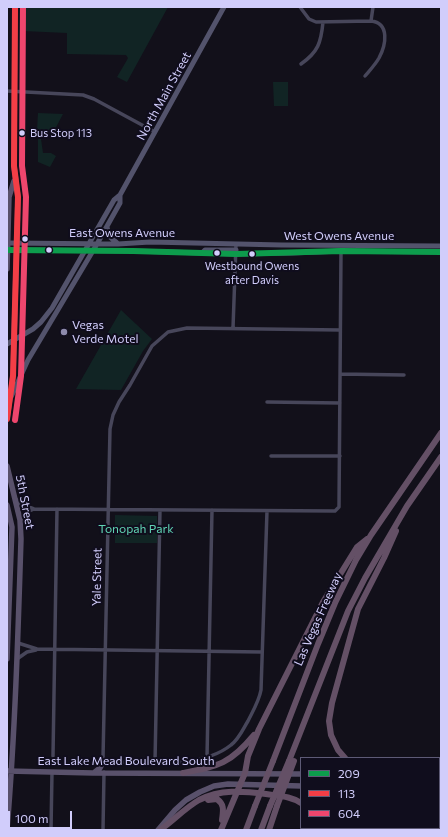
<!DOCTYPE html>
<html>
<head>
<meta charset="utf-8">
<style>
  body { margin:0 }
  #map { position:relative; width:448px; height:837px; overflow:hidden; background:#12101a; font-family:Commissioner,sans-serif }
  canvas { display:block }
  .frame { position:absolute; inset:0; border:8px solid #d1cdfb; pointer-events:none }
  .legend { position:absolute; left:300px; top:757px; width:140px; height:72px; box-sizing:border-box; background:#100d1d; border:1px solid #5d5a76; margin:0; padding:5px 7px; list-style:none; font-size:12px; color:#d1cdfb }
  .legend li { display:flex; align-items:center; gap:8px; height:20px }
  .legend b { width:20px; border:1px solid #5d5a76 }
  .scale { position:absolute; left:8px; top:811px; width:64px; height:18px; box-sizing:border-box; border:2px solid #d1cdfb; border-top:0; padding-left:5px; font-size:12px; line-height:14px; white-space:nowrap; color:#d1cdfb; -webkit-text-stroke:3px #100d1d; paint-order:stroke }
</style>
</head>
<body>
<div id="map">
<canvas width="448" height="837"></canvas>
<div class="frame"></div>
<ul class="legend">
<li><b style="height:5px;background:#0d9c4c"></b>209</li>
<li><b style="height:5px;background:#f33e46"></b>113</li>
<li><b style="height:5px;background:#ee466d"></b>604</li>
</ul>
<div class="scale">100 m</div>
</div>
<script>
const context = document.querySelector('canvas').getContext('2d');
context.lineJoin = 'round';
function paint(path, color) {
  context.fillStyle = color;
  context.fill(path, 'evenodd');
}
function stroke(path, color, width, dash) {
  context.strokeStyle = color;
  context.lineWidth = width;
  context.lineCap = dash ? 'butt' : 'round';
  context.setLineDash(dash || []);
  context.stroke(path);
}
function label(font, color, halo, rows, align = 'center') {
  context.font = font + ' Commissioner,sans-serif';
  context.lineWidth = 4;
  context.setLineDash([]);
  context.textBaseline = 'middle';
  context.strokeStyle = halo;
  context.fillStyle = color;
  for (const [text, x, y, turn = 0] of rows) {
    context.save();
    context.translate(x, y);
    context.rotate((+turn || 0) * Math.PI / 180);
    context.textAlign = isNaN(turn) ? turn : align;
    if (halo) context.strokeText(text, 0, 0);
    context.fillText(text, 0, 0);
    context.restore();
  }
}
const green = new Path2D(`
  M23 7H168L127 82 117 77 127 60 128 58 126 55 67 54V33L23 31Z
  M273 82H288V106H274Z
  M38 113 63 114 54 131H37Z
  M38 139H41L43 153H51L56 156 50 167 38 162Z
  M121 310 152 339 143 351 121 390 76 389Z
  M115 515 157 516V543H115Z`);
const street = new Path2D(`
  M300 7 309 19 316 22 371 21C390 23 386 45 379 58 375 65 370 70 365 76
  M371 21 373 7
  M301 64C318 52 321 43 323 22
  M7 91 83 95 94 99 155 132
  M233 328 236 244
  M340 374 404 375
  M267 402 340 403
  M271 456H340
  M16 499 21 504 34 509 335 511 339 507 341 251
  M267 511 261 690C259 701 253 711 248 721 243 729 239 739 231 745 201 769 148 762 112 762L104 760 103 758 110 429 113 415 119 402 130 385 152 346 168 332 187 328 340 330
  M20 520 27 512 34 509
  M18 643 37 649 262 652
  M17 659 27 652 36 650
  M53 756 57 509
  M207 757 212 510
  M155 762 160 510
  M51 830 52 772
  M103 830 104 772`);
const secondary = new Path2D(`
  M107 227 109 236 117 243
  M7 243 118 244 150 242 282 245 441 246
  M7 250 133 251 236 254 292 253 341 251 441 252
  M202 253 205 250H236
  M7 344 33 329 41 322 52 308 114 200 120 195
  M11 397 28 360 97 244 120 203V195L224 7`);
const primary = new Path2D(`
  M7 269 9 197 14 181
  M7 419 13 376 18 197 14 166 15 7
  M7 466 20 520 21 539C18 636 15 733 7 830
  M7 505 12 527 7 659
  M7 771 93 773 301 774
  M95 772 100 768 104 760
  M439 778H441
  M439 787H441
  M158 830 175 810 186 800 200 792 214 786 228 784 301 786`);
const highway = new Path2D(`
  M345 758 338 750 331 735 329 721 332 703 358 609 384 558 396 531
  M273 761 318 644 335 603 356 560 371 535 441 433
  M289 761 348 611 365 578 407 506 441 457
  M183 773C219 766 230 764 254 735
  M208 800 217 799C225 805 223 811 222 820
  M316 828V830
  M160 830C173 821 185 808 199 800 220 789 243 791 266 794 278 796 291 796 301 803
  M221 830 245 773 248 756 259 729 323 602 357 547 367 539
  M246 830 255 806
  M261 830 270 806
  M269 830 277 806
  M338 830V828`);
const highwayBridge = new Path2D(`
  M255 806 273 761
  M270 806 289 761
  M277 806 294 761`);
const bus1 = new Path2D(`
  M7 250 133 251 236 254 341 251 441 252`);
const bus2 = new Path2D(`
  M7 419 13 376 18 197 14 166 15 7`);
const bus3 = new Path2D(`
  M15 420 21 376 26 197 22 166 23 7`);
const markers = [
  [22,133,3.5,"#d1cdfb"],
  [25,239,3.5,"#d1cdfb"],
  [49,250,3.5,"#d1cdfb"],
  [217,253,3.5,"#d1cdfb"],
  [252,254,3.5,"#d1cdfb"],
  [64,332,4,"#8e8bac"]
];
const busNames = [
  ["Bus Stop 113",30,133],
  ["Westbound Owens",252,266,"center"],
  ["after Davis",252,280,"center"]
];
const streetNames = [
  ["North Main Street",164,96,-61],
  ["East Owens Avenue",122,233],
  ["West Owens Avenue",339,236],
  ["5th Street",25,502,79],
  ["Yale Street",97,577,-89],
  ["Las Vegas Freeway",318,619,-66],
  ["East Lake Mead Boulevard South",126,761]
];
const poiNames = [
  ["Vegas",72,325],
  ["Verde Motel",72,339]
];
const parkNames = [
  ["Tonopah Park",136,529]
];
paint(green, '#112424');
stroke(street, '#47465a', 3.5);
stroke(secondary, '#53536c', 5);
stroke(primary, '#59516b', 5.5);
stroke(highway, '#645066', 6);
stroke(highwayBridge, '#645066', 6);
stroke(bus1, '#0d9c4c', 6);
stroke(bus2, '#f33e46', 6);
stroke(bus3, '#ee466d', 6);
for (const [x, y, r, color] of markers) {
  const dot = new Path2D();
  dot.arc(x, y, r, 0, 2 * Math.PI);
  context.fillStyle = color;
  context.fill(dot);
  stroke(dot, '#100d1d', 1.5);
}
label('11px', '#d1cdfb', '#100d1d', busNames, 'left');
label('12px', '#d1cdfb', '#100d1d', streetNames);
label('12px', '#d1cdfb', '#100d1d', poiNames, 'left');
label('12px', '#60d5b4', '#100d1d', parkNames);
</script>
</body>
</html>
